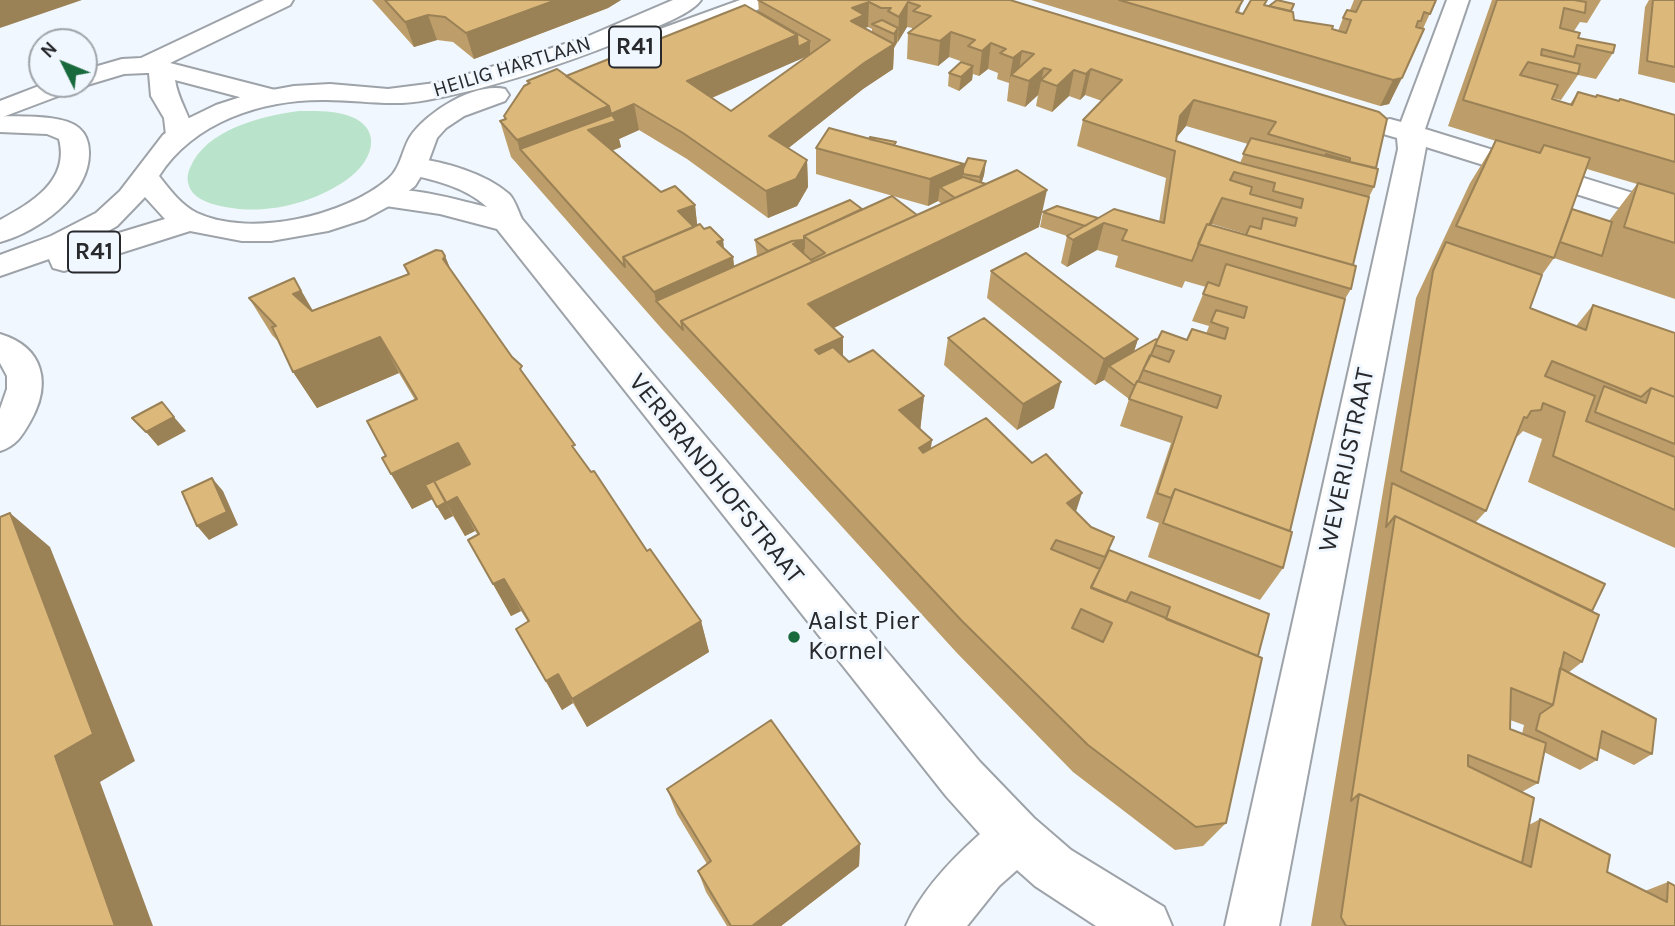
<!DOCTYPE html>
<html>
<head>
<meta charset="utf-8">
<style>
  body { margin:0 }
  #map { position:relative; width:1675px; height:926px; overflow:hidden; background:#f1f7fe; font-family:Karla,sans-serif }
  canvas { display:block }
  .north { position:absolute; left:28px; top:28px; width:70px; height:70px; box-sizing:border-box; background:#f1f7fe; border:2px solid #a0a5aa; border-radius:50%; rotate:313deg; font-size:19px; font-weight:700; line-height:28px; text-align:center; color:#27292c }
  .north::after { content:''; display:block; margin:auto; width:24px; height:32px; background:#186a3c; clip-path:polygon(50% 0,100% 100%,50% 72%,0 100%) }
</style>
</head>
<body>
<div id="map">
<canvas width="1675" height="926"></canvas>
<div class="north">N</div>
</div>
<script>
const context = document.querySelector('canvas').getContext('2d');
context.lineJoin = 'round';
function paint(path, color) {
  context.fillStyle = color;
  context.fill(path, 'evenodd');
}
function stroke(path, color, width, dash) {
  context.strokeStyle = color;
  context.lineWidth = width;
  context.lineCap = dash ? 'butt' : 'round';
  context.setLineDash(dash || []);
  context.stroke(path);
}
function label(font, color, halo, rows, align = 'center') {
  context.font = font + ' Karla,sans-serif';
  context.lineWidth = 6;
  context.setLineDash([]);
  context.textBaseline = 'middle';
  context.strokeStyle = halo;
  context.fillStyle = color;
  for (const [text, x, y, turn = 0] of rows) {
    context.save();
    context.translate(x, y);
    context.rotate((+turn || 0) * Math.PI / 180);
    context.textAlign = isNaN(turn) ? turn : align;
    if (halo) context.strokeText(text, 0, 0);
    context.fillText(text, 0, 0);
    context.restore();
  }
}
const green = new Path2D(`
  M299 111C317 111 335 110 352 117 384 131 371 162 349 178 317 202 270 214 232 208 219 206 202 203 193 193 187 186 186 176 190 168 206 129 262 116 299 111Z`);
const street = new Path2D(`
  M264 0H293L290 5 170 63 279 91 283 97 279 103 270 105 175 80C178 100 190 115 194 135L190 141 180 143 170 141 166 135 164 118 151 96 149 73H146L124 74 84 86 80 85 77 89 0 118V101L44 84H84V70L122 59 141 58Z
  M1447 0H1469L1425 129 1675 206V225L1426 147 1279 926H1225L1398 149 1397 138 1380 133 1376 127 1380 121 1390 119 1401 122Z
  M414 158C445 162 485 173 509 194 515 200 518 211 522 219L980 762 1034 818 1071 850 1164 907 1172 926H1096L1035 886 1017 870 999 886 967 926H906C921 891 952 859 980 834L946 796 497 229 440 214 372 204 367 198 372 192C404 184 454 199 487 207 464 186 433 180 404 173L400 167 404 161Z`);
const primary = new Path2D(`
  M673 0H701C690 16 645 31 626 39 563 64 494 88 427 100 392 107 361 100 326 100 264 99 194 121 159 176 170 190 181 205 197 213 251 238 345 216 388 179 401 168 402 150 410 137 426 112 475 82 505 89L509 95 505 101 464 116 446 128 437 138 426 168 415 186 389 206 365 219 328 231 271 241H242L190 231 64 271 53 268 49 259 0 276V255L51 236 96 213 120 191 163 135 183 121 216 105 250 94 294 86 330 84 388 89 443 82 584 38ZM145 197 165 219 89 242 117 226Z
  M740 0H773L770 5 670 42 661 44 652 42 649 37 652 32Z
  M0 116C20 117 63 114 79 128 86 134 89 143 89 152 90 195 38 232 0 242V220C31 203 70 181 59 139L47 134 0 132Z
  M0 334C44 347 52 384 30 422 22 436 16 446 0 451V409L7 389V376L0 363Z`);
const wall = new Path2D(`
  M372 0H621L608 8 474 59 453 42 437 40 414 47Z
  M758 0H1010L1376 168 1374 187 1369 197 1353 265 1351 289 1345 299 1290 531 1283 568 1260 600 1148 557 1159 523 1146 518 1171 443 1120 426 1129 399 1104 380 1095 385 987 298 991 271 1138 339 1134 352 1157 341 1187 340 1206 334 1209 326 1192 321 1206 287 1185 281 1182 288 1115 267 1118 256 1097 250 1067 267 1061 263 1067 236 1040 227 1043 212 1098 218 1159 222 1166 178 1077 146 1083 120 1102 101 1085 95 1080 100 1069 96 1052 112 1036 106 1038 95 1025 107 1007 101 1009 83 997 79 998 73 988 69 979 76 973 74 972 80 959 91 948 86 949 73 966 63 949 57 938 66 907 59 908 33 912 30V28L907 27 894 48 893 69 863 89 788 148 807 160 808 187 797 206 768 218 687 159 639 130 619 139 621 147 612 151 661 192 695 205 697 225 723 240 724 249 733 257 734 266 758 256 757 255 755 240 862 209 917 215 942 204 938 201 928 206 816 174V148L896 146 964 164 963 169 986 161 984 175 982 182 1039 227 834 328 843 337V356L849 362 924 396 920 430 932 440 930 449 1076 511 1105 558 1258 656 1226 823 1203 846 1175 850 1073 772 956 652 661 328 511 157 500 121 505 119 504 116 528 84 527 81 566 76 758 12H759ZM868 27 872 29V32L865 28ZM809 55 731 111 712 98ZM1186 126 1248 144 1240 163 1176 141 1177 137ZM1212 224 1246 234V235L1211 225Z
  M1031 0H1242L1239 13 1243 14 1266 6 1291 11 1294 20 1338 31 1343 18 1350 10 1354 0H1436L1389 104 1380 106Z
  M1492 0H1601L1587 23 1580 22 1574 31 1578 38 1613 53 1596 79 1578 75 1561 100 1552 98V99L1570 104 1578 92 1595 97 1619 101 1675 115V299L1554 258 1542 275 1530 308 1576 326 1593 305 1675 333V548L1528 482 1542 439 1523 431 1518 436 1516 437 1486 511 1475 523 1592 611 1582 662 1568 673 1652 754 1634 765 1599 748 1597 760 1580 770 1544 752 1538 783 1522 792 1529 825 1540 819 1607 872 1645 891 1668 882 1675 926H1311L1382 497 1416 298 1470 183 1496 141 1448 126ZM1587 169 1637 184 1609 221 1572 209ZM1510 720 1524 725 1522 734 1510 729Z
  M1649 0H1675V83L1638 74 1645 7Z
  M445 256 452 273 527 378 578 454 647 551 701 621 709 652 587 727 573 703 562 710 516 629 528 622 521 611 511 616 468 540 478 535 475 531 465 536 453 516 445 520 433 499 412 509 386 456 415 400 399 373 317 408 293 372 278 341 272 335 249 298 313 310 408 274 404 265Z
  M948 338 1054 408 1017 430 944 365Z
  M667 789 860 844 859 866 781 926H727L706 892 698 871 707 864 677 814Z`);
const shadedWall = new Path2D(`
  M0 0H82L0 28Z
  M556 0H621L608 8 474 59 466 33Z
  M869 2 868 27 864 28 851 21 852 8Z
  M908 2 907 27 898 42 899 17Z
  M428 15 437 40 414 47 405 22Z
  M898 28 897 42 894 48 893 69 863 89 771 162 769 136 864 63 894 44V34Z
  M951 32 949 57 938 66 940 41Z
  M797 35 810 41V55L690 107 687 81Z
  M991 43 988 69 979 76 982 51Z
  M1022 51 1018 76 1011 75 1009 83 1013 58Z
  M973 66 972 80 959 91 961 77Z
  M1044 68 1038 95 1025 107 1029 81Z
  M1091 69 1085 95 1080 100 1086 74Z
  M1074 70 1069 96 1052 112 1057 86Z
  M1402 78 1389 104 1380 106 1393 80Z
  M1194 100 1186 126 1172 143 1180 116Z
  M634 104 639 130 619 139 621 147 594 157 520 150 517 140 609 106Z
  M807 160 808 187 797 206 768 218 766 191Z
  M986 161 984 175 978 192 980 177Z
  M964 164 961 191 940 187 938 201 928 206 930 179Z
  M1047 190 1039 227 809 340 808 304Z
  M1222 198 1212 224 1202 245H1200Z
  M695 205 698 232 678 211Z
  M1104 223 1097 250 1067 267 1073 240Z
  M723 240 725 260 733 257 737 294 656 301 654 292 717 242Z
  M802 240 804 248 805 262 793 244Z
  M445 256 460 293 443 259Z
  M294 278 323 328 293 294Z
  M380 337 399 373 317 408 293 372Z
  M843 337V373L815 350Z
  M1138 339 1129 366H1109L1104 380 1095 385 1104 359Z
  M1061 382 1054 408 1017 430 1023 404Z
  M924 396 920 432 899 410Z
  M174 417 186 431 158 446 146 432Z
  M932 440 927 475 919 448Z
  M458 443 475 478 412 509 391 474Z
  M212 478 223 491 238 525 209 540 197 526Z
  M1082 493 1071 527 1067 503Z
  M457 497 475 531 465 536 446 502Z
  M446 502 453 516 445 520 437 507Z
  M10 513 50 547 135 761 100 782 153 926H115L55 756Z
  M504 579 521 611 511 616 493 584Z
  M701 621 709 652 587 727 572 699Z
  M558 674 573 703 562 710 546 681Z
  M860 844 859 866 781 926H752Z`);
const building = new Path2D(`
  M385 0H556L466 33 445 17 428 15 405 22Z
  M758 0H1010L1379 112 1387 119 1376 168 1325 156 1326 154 1350 161V158L1268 134 1276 122 1194 100 1180 116 1176 141 1240 163 1369 197 1353 265 1246 235 1250 226 1261 229 1263 218 1295 226 1297 218 1222 198 1209 225 1207 224 1192 261 1122 240 1127 230 1104 223 1073 240 1067 236 1114 209 1164 223 1175 151 1083 120 1122 80 1091 69 1086 74 1074 70 1057 86 1041 80 1051 70 1044 68 1029 81 1011 75 1034 54 1022 51 1013 58 1000 53 1006 49 991 43 982 51 968 46 975 40 951 32 940 41 908 33 931 16 913 11 920 6 908 2 899 17 888 11 891 8H881L869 2 852 8 864 15 851 21 894 44 864 63 769 136 807 160 796 179 766 191 683 133 634 104 611 114 609 106 566 76 745 5 797 35 687 81 731 111 830 40ZM1234 172 1275 183 1273 191 1303 199 1301 208 1250 194 1252 187 1230 180Z
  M1119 0H1243L1236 12 1243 14 1251 0H1267L1264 5 1293 12 1294 20 1333 26 1332 29 1346 33 1351 20 1343 18 1347 10 1356 12 1362 0H1436L1430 14 1424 12 1421 21H1418L1416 27 1424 29 1402 78 1393 80Z
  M1277 0 1294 4 1291 11 1269 6Z
  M1497 0H1574L1586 2 1585 13 1564 8 1560 28 1580 33 1578 38 1615 45 1613 53 1577 45 1574 57 1542 49 1541 55 1580 64 1578 74 1528 62 1520 75 1558 85 1552 99 1572 105 1578 92 1596 97 1597 95 1619 101 1620 99 1675 115V162L1463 100Z
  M1653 0H1675V67L1647 61Z
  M758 12H759L810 41 798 47 797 35Z
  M882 20 898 28 894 34 872 24Z
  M961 62 973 66 961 77 949 73Z
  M557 69 609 106 517 140 500 121 506 119 504 116 524 86 530 83 527 81Z
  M612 115 616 121 588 130 661 192 675 186 695 205 678 211 694 227 623 257 625 267 520 149Z
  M829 128 964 164 930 179 816 148Z
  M870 137 896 142 894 145 869 139Z
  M1251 138 1378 169 1374 187 1243 154Z
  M1496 140 1540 153 1544 145 1590 158 1554 258 1456 226Z
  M968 158 986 161 980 177 963 174V169Z
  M1017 170 1047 190 808 304 843 337 815 350 819 354 833 347 849 362 873 350 924 396 899 410 932 440 919 448 923 453 986 418 1032 463 1046 454 1082 493 1067 503 1091 527 1114 537 1105 557 1056 540 1051 549 1100 569 1091 587 1262 658 1226 823 1196 827 1088 745 962 621 681 321ZM1081 609 1112 623 1103 642 1072 628Z
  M963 177 986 184 955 198 940 187Z
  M1638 183 1675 194V243L1624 227Z
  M892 196 917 215 681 321 683 330 656 301 792 241 802 240 793 244 811 260 825 253 804 236Z
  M850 200 862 209 804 236V248L802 249V240L792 241 768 251 755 240Z
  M1057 206 1098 218 1085 226 1043 212Z
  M1572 209 1612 222 1602 256 1560 242Z
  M700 224 704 229 710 227 723 240 717 242 733 257 654 292 623 257Z
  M1207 224 1356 266 1351 289 1198 244Z
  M1446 242 1542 275 1530 308 1586 330 1593 305 1675 333V397L1651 388 1641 397 1552 361 1545 376 1595 396 1586 421 1675 457V510L1553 456 1565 412 1543 403 1541 410 1531 411 1527 418 1524 417 1486 511 1401 471 1433 271Z
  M436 250 442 251 445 256 443 259 512 357 522 366 520 369 575 445 572 446 591 472 594 471 647 551 650 549 701 621 572 699 558 674 546 681 516 629 529 621 504 579 493 584 468 540 479 534 457 497 446 503 434 481 470 464 458 443 391 474 382 458 386 456 367 421 417 399 380 337 293 372 272 327 276 326 249 298 294 278 301 291 293 294 312 311 409 274 404 265Z
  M1026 253 1138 339 1104 359 991 271Z
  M1226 264 1345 299 1290 531 1175 489 1171 498 1157 493 1182 417 1129 399 1137 381 1217 408 1221 396 1143 370 1150 355 1169 362 1174 351 1155 345 1162 331 1187 340 1192 329 1225 339 1228 328 1211 322 1216 310 1244 318 1247 307 1203 294 1208 282 1219 286Z
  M984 318 1061 382 1023 404 948 338Z
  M1156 339 1157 341 1151 355 1143 370 1138 382 1137 381 1135 386 1109 366Z
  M1604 386 1646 403 1651 388 1675 397V444L1595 412Z
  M162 402 174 417 146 432 132 418Z
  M468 465 434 481 446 502 437 507 425 485Z
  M212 478 227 512 197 526 182 492Z
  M1392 483 1605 584 1592 611 1395 516 1386 527Z
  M1175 489 1292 532 1283 568 1163 523Z
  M10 513 93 734 55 756 115 926H0V517Z
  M1395 516 1599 615 1582 662 1564 652 1553 705 1511 688 1510 729 1546 743 1538 783 1468 755V766L1534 798 1522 863 1359 794 1351 801Z
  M1109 550 1269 614 1258 656 1166 619 1170 607 1131 592 1126 602 1091 588Z
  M1560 668 1656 719 1652 754 1602 731 1597 760 1536 730 1540 714 1553 705Z
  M771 720 860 844 752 926H731L698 871 711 861 667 789Z
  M1359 794 1531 867 1540 819 1610 855 1607 872 1667 902 1668 882 1675 886V926H1346L1341 917Z`);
const markers = [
  [794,637,7,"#186a3c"]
];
const farStreetnames = [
  ["HEILIG HARTLAAN",512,67,-17]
];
const shields = [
  [635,47,52],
  [94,252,52]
];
const shieldNames = [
  ["R41",635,47],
  ["R41",94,252]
];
const streetNames = [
  ["WEVERIJSTRAAT",1347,460,-78],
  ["VERBRANDHOFSTRAAT",716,479,51]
];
const poiNames = [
  ["Aalst Pier",808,622],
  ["Kornel",808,652]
];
paint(green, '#b9e3ca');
stroke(street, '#9da3a9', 4);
stroke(primary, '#9da3a9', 4);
paint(street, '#fff');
paint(primary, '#fff');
paint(wall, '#bd9e6a');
paint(shadedWall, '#9a8156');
paint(building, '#dcb87b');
stroke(building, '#9a8156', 2);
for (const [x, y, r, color] of markers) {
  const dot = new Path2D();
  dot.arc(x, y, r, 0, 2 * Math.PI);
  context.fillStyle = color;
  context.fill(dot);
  stroke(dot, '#f1f7fe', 2.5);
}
label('21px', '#27292c', '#f1f7fe', farStreetnames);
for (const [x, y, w] of shields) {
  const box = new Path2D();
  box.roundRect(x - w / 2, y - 20.5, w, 41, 5);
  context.fillStyle = '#f1f7fe';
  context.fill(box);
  stroke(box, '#27292c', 2);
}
label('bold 24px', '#27292c', null, shieldNames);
label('26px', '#27292c', '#f1f7fe', streetNames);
label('26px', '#27292c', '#f1f7fe', poiNames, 'left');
</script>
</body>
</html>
